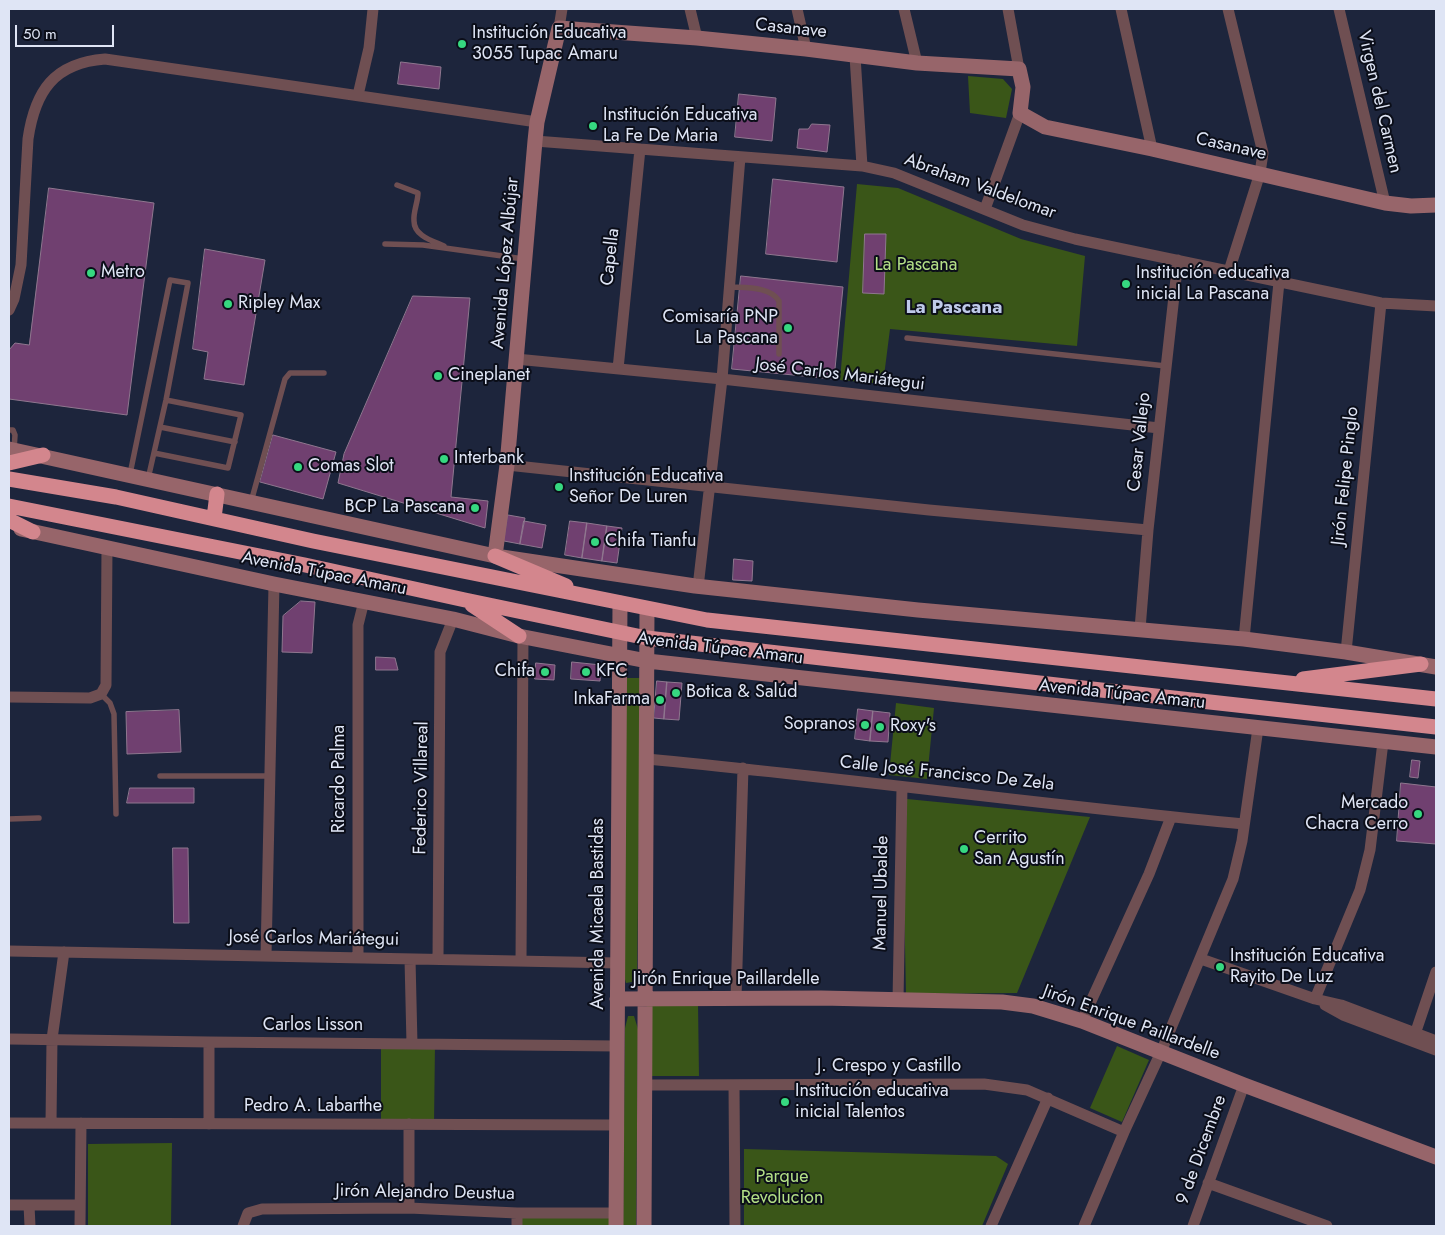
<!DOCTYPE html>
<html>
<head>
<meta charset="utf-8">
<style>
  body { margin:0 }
  #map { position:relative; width:1445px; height:1235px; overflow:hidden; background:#1d253c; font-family:Jost,sans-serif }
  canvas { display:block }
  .frame { position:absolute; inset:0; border:10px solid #dfe5f5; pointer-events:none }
  .scale { position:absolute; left:15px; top:25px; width:99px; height:22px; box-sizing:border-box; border:2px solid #dfe5f5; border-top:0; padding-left:6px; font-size:15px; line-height:18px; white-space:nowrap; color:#dfe5f5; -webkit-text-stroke:4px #0b0e19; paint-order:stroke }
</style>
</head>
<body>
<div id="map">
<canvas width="1445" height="1235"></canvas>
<div class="frame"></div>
<div class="scale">50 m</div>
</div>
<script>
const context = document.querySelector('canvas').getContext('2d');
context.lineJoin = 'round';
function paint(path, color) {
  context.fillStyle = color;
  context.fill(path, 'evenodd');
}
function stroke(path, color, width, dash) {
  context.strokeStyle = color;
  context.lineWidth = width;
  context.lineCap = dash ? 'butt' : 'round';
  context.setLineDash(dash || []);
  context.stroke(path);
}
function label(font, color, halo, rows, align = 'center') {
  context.font = font + ' Jost,sans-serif';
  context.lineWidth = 4;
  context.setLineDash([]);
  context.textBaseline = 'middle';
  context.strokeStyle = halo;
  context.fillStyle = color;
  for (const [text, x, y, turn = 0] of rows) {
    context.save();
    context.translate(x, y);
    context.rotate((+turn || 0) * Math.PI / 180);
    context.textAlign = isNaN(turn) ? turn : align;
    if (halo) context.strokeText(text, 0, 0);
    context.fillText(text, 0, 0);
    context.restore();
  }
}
const green = new Path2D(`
  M968 76 1003 79 1012 89 1006 118 970 113Z
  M857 184 898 188 1021 239 1085 256 1077 346 890 329 883 384 840 380Z
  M626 678H641L637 974 632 982 626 983 623 972Z
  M896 703 934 708 927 779 889 775Z
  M907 799 1090 817 1017 993 906 994 902 801Z
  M647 1003H698L699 1076H647Z
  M628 1016H634L638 1029 636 1226H623L625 1028Z
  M381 1043 435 1044 434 1125 381 1124Z
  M1117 1046 1149 1060 1122 1122 1090 1108Z
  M172 1143 171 1226H88V1144Z
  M744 1149 996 1156 1008 1164 982 1226H744Z
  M517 1213H616V1226H517Z`);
const building = new Path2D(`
  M401 62 441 67 439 89 398 84Z
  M739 94 776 98 772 141 735 137Z
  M812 124 830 125 827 152 797 148 799 129H808Z
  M773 179 844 187 837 262 766 254Z
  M49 188 154 203 127 415 9 399V350L15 343 29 345Z
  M865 234H886L884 294 863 293Z
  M205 249 265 260 244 385 204 379 208 352 193 349Z
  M741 276 843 287 834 379 732 369Z
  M413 296 470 298 451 497 488 501 485 528 338 483 344 454Z
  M273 435 336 452 323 499 260 482Z
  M508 515 525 518 520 544 504 541Z
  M524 521 546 525 542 548 520 544Z
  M570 521 587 523 582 558 565 555Z
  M587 523 607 526 602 561 582 558Z
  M607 526 622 528 617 563 602 561Z
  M734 559 753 561 752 581 733 580Z
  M301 601 315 602 312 653 282 652 283 616Z
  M376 657 395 658 398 670H376Z
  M572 662 601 665 600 681 571 679Z
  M536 663 555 665 554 680 535 679Z
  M657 681 667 682 664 719 654 718Z
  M667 682 682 683 679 720 664 719Z
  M858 709 873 711 870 741 855 739Z
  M179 710 181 752 127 754 126 712Z
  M873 711 890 713 888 742 870 741Z
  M1412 760 1420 761 1418 778 1410 777Z
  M1401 783 1436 787V844L1397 841Z
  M130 788H194V803H127Z
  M173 848H188L189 923H174Z`);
const lane = new Path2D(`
  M397 185 418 193C418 202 413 212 414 221 414 236 433 241 444 246
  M385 244 423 245 524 259
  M730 287C745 288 770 286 779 301V354
  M907 338 1166 366
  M160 427 235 442
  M9 430H13L15 435 14 450
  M154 453 228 468 241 415 166 400
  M130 474 170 280 188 283 166 400 148 479
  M251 502 285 379 290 373H324
  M101 694 110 703 114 714 116 814
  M160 776H270
  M9 819 39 818`);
const street = new Path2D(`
  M690 9 697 38
  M797 9 806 49
  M904 9 917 63
  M1008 9 1019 69
  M1121 9 1152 149
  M1228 9 1263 153 1260 173 1229 271
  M1339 9 1385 203
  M559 28 562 9
  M855 56 862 166
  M358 95 369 48 373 9
  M535 141 862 166 894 173 1023 225 1075 239 1381 303 1436 306
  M985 209 1020 113
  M9 310 14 299 21 265 28 139C35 91 54 63 105 59 249 80 393 100 537 122
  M516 359 722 379 1159 428
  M618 369 640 149
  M507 465 929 510 1148 530
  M698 587 722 379 740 157
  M1140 629 1148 530 1178 260
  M1244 639 1279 282
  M1346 652 1381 303
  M9 697 90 698 101 694 106 685 107 547
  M647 759C846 778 1045 805 1244 824
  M9 951 618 963
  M266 956 274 584
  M358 958V625L364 601
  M410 959 412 1044
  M438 959 440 652 453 619
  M1201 959 1315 999 1341 1005 1436 1041
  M521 961 523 637
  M736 998 743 768
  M1315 999 1360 890 1370 850 1383 742
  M898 1000 902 787
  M1325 1005 1343 1015 1436 1050
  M1082 1021 1149 874 1171 817
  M9 1039 209 1042 617 1046
  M1413 1040 1436 972
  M645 1085 984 1084 1027 1090 1124 1132
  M734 1085 735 1226
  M9 1123 617 1125
  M51 1123 52 1039 64 952
  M209 1124V1042
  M409 1124V1208
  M1208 1183 1327 1226
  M9 1205H80
  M29 1205 30 1226
  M517 1213V1226
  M80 1226 81 1123
  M243 1226 248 1213 262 1209 409 1208 517 1213H616
  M991 1226 1048 1098
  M1084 1226 1124 1132 1161 1052 1233 879 1242 841 1258 728
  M1193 1226 1244 1085`);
const secondary = new Path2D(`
  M9 449 495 556 695 586 918 610 1244 639 1346 652 1436 667
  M21 529 274 584 453 619 519 636 647 661 1436 747
  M495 556 507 465 535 141 537 122 559 28 697 38 806 49 917 63 1019 69 1023 87 1020 113 1045 127 1152 149 1385 203 1411 206 1436 205
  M617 999 821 998 1002 1002 1033 1006 1082 1021 1244 1085 1436 1157
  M616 1226 620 603
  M644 1226 647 609`);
const highway = new Path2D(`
  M9 463 43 455
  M9 479 116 497 313 541 707 620 1436 699
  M9 506 305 565 465 600 647 638 1083 688 1436 727
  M214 518 217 494
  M9 520 33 532
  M495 556 566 586
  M472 605 519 636
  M1303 679 1421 664`);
const markers = [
  [462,44,5,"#36d880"],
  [593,126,5,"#36d880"],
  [91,273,5,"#36d880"],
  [1126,284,5,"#36d880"],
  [228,304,5,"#36d880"],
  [788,328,5,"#36d880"],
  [438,376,5,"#36d880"],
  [444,459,5,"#36d880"],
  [298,467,5,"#36d880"],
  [559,487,5,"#36d880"],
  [475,508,5,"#36d880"],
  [595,542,5,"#36d880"],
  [545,672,5,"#36d880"],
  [586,672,5,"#36d880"],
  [676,693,5,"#36d880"],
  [660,700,5,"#36d880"],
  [865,725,5,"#36d880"],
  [880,727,5,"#36d880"],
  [1418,814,5,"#36d880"],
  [964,849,5,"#36d880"],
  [1220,967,5,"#36d880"],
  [785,1102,5,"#36d880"]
];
const streetNames = [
  ["Casanave",791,29,6],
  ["Virgen del Carmen",1379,102,77],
  ["Casanave",1231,147,13],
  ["Abraham Valdelomar",980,187,20],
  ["Capella",611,257,-84],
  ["Avenida López Albújar",506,263,-85],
  ["José Carlos Mariátegui",840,375,7],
  ["Cesar Vallejo",1140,442,-84],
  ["Jirón Felipe Pinglo",1346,476,-84],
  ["Avenida Túpac Amaru",324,574,11],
  ["Avenida Túpac Amaru",720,649,7],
  ["Avenida Túpac Amaru",1122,695,6],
  ["Calle José Francisco De Zela",947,774,6],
  ["Ricardo Palma",340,779,-90],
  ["Federico Villareal",422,788,-89],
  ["Manuel Ubalde",882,893,-89],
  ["Avenida Micaela Bastidas",599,914,-90],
  ["José Carlos Mariátegui",314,939,1],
  ["Jirón Enrique Paillardelle",726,980],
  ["Jirón Enrique Paillardelle",1131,1023,20],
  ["Carlos Lisson",313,1026],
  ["J. Crespo y Castillo",889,1067],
  ["Pedro A. Labarthe",313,1107],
  ["9 de Dicembre",1202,1150,-70],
  ["Jirón Alejandro Deustua",425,1193,1]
];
const poiNames = [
  ["Institución Educativa",472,34],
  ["3055 Tupac Amaru",472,55],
  ["Institución Educativa",603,116],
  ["La Fe De Maria",603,137],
  ["Metro",101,273],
  ["Institución educativa",1136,274],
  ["inicial La Pascana",1136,295],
  ["Ripley Max",238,304],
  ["Comisaría PNP",778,318,"right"],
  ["La Pascana",778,339,"right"],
  ["Cineplanet",448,376],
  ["Interbank",454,459],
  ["Comas Slot",308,467],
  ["Institución Educativa",569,477],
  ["Señor De Luren",569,498],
  ["BCP La Pascana",465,508,"right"],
  ["Chifa Tianfu",605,542],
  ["Chifa",535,672,"right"],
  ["KFC",596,672],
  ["Botica & Salúd",686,693],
  ["InkaFarma",650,700,"right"],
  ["Sopranos",855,725,"right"],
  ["Roxy's",890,727],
  ["Mercado",1408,804,"right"],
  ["Chacra Cerro",1408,825,"right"],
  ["Cerrito",974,839],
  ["San Agustín",974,860],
  ["Institución Educativa",1230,957],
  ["Rayito De Luz",1230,978],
  ["Institución educativa",795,1092],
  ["inicial Talentos",795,1113]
];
const parkNames = [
  ["La Pascana",916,266],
  ["Parque",782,1178],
  ["Revolucion",782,1199]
];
const neighbourhoodNames = [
  ["La Pascana",954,308]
];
paint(green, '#3a5618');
paint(building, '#704070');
stroke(building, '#8f778f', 1);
stroke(lane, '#6f4f52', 5.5);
stroke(street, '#6f4f52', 11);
stroke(secondary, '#97656a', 15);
stroke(highway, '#d3868d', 15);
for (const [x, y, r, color] of markers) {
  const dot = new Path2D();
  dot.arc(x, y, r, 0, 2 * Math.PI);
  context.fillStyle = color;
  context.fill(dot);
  stroke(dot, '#0b0e19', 2);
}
label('18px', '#dfe5f5', '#0b0e19', streetNames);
label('18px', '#dfe5f5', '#0b0e19', poiNames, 'left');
label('18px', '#b4e087', '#0b0e19', parkNames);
label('bold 19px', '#bfcae9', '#0b0e19', neighbourhoodNames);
</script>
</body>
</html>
